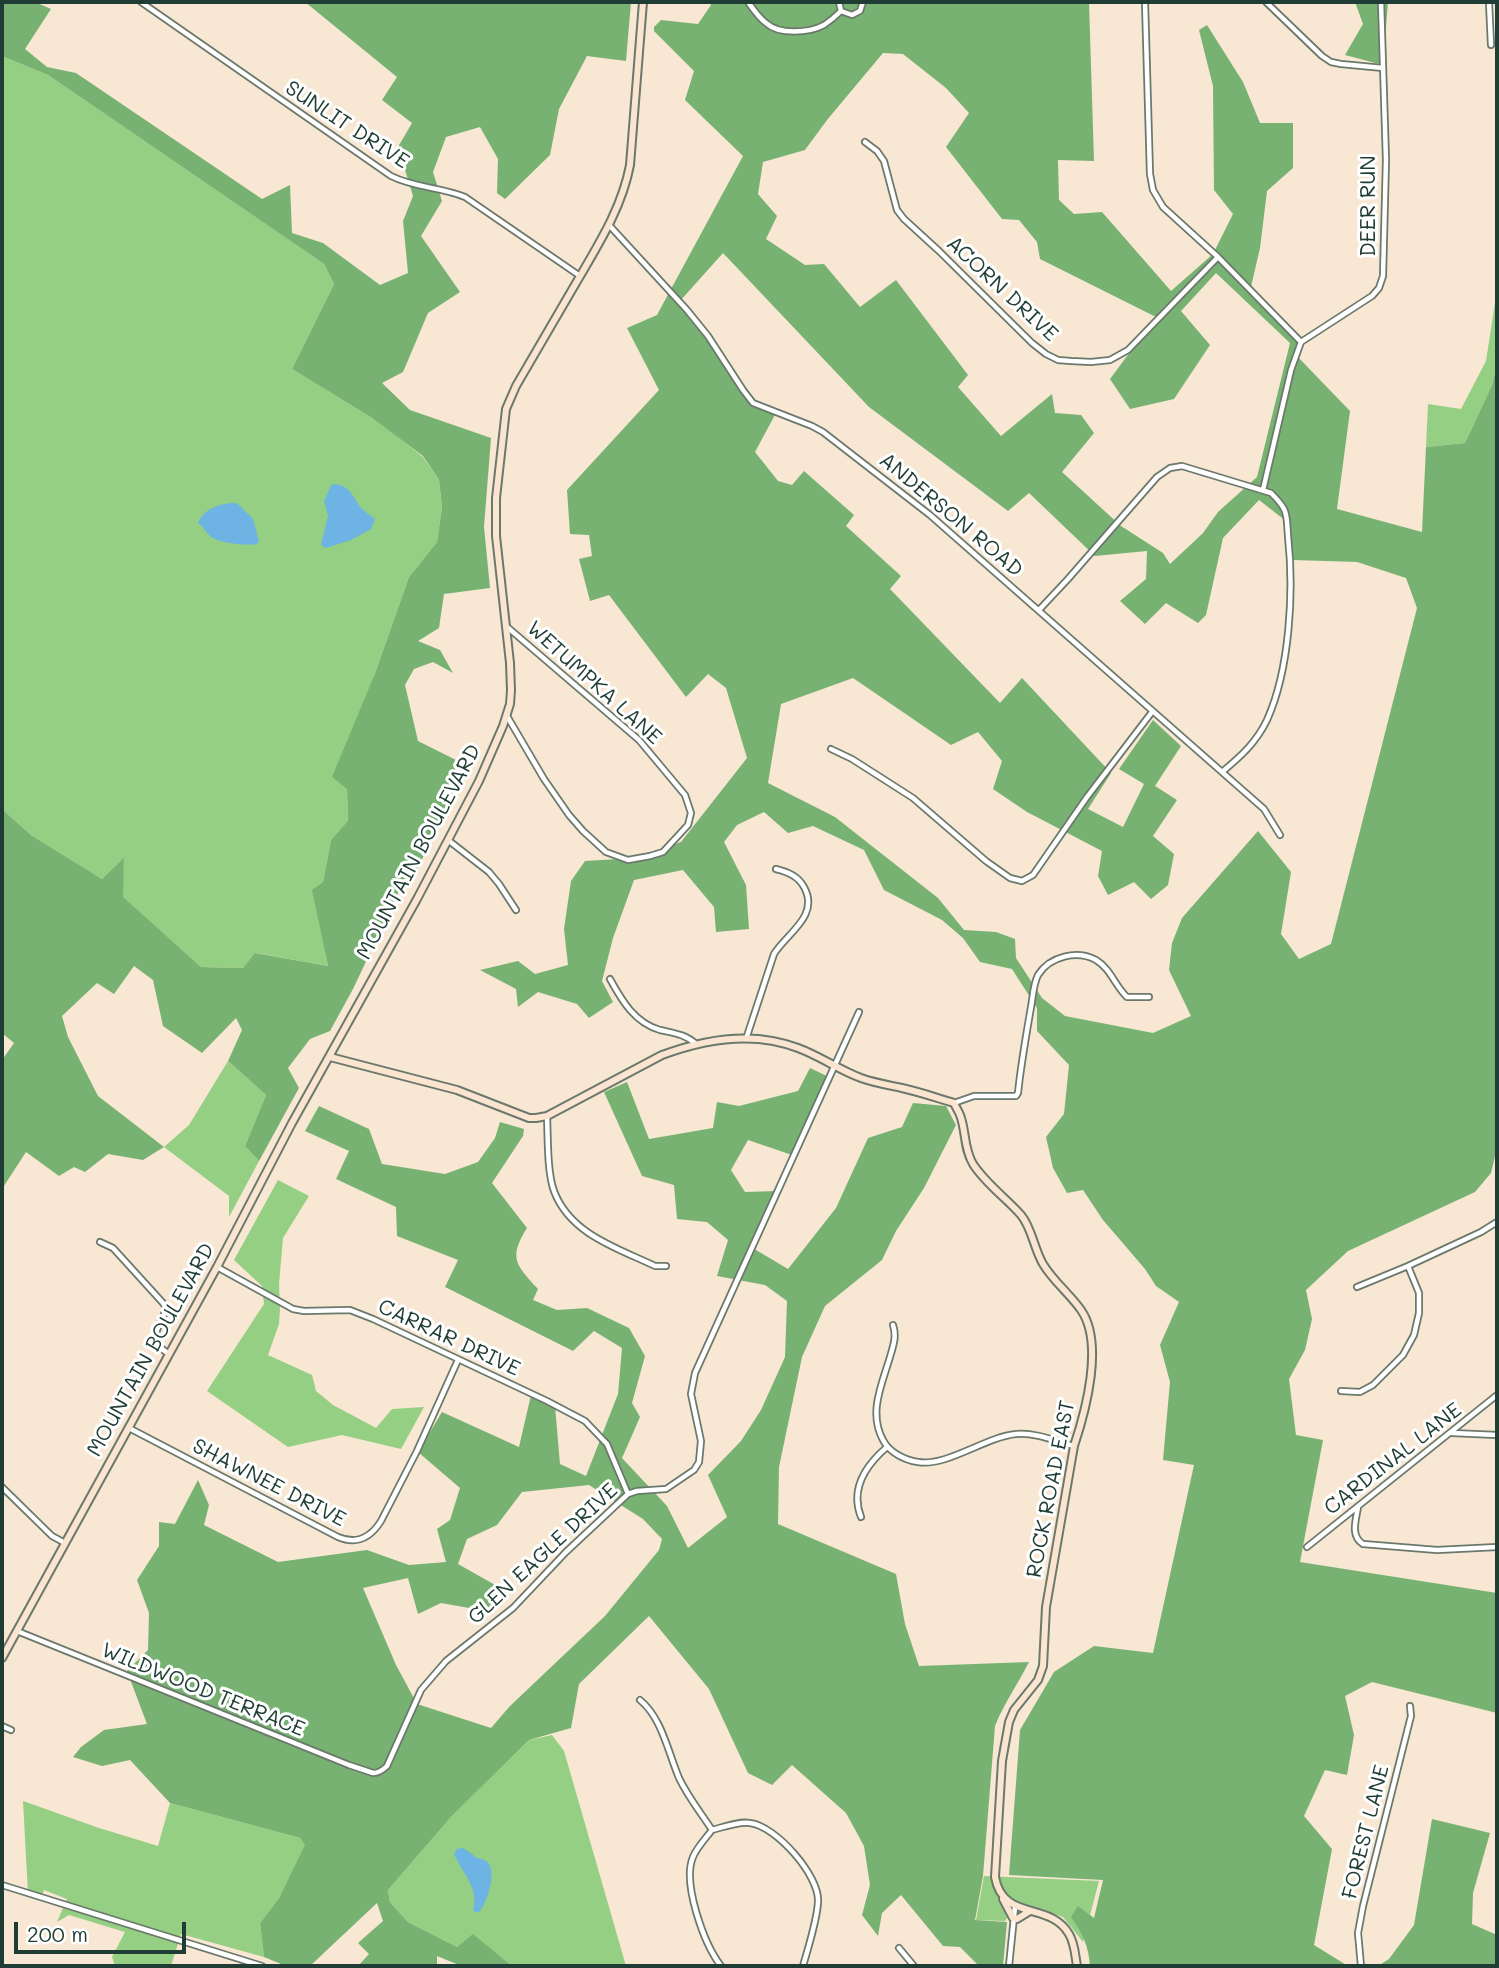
<!DOCTYPE html>
<html>
<head>
<meta charset="utf-8">
<style>
  body { margin:0 }
  #map { position:relative; width:1499px; height:1968px; overflow:hidden; background:#f7e7d3; font-family:Mali,sans-serif }
  canvas { display:block }
  .frame { position:absolute; inset:0; border:4px solid #1f3d34; pointer-events:none }
  .scale { position:absolute; left:14px; top:1922px; width:172px; height:32px; box-sizing:border-box; border:4px solid #1f3d34; border-top:0; padding-left:9px; font-size:21px; line-height:24px; white-space:nowrap; color:#1f3d34; -webkit-text-stroke:5px #fff; paint-order:stroke }
</style>
</head>
<body>
<div id="map">
<canvas width="1499" height="1968"></canvas>
<div class="frame"></div>
<div class="scale">200 m</div>
</div>
<script>
const context = document.querySelector('canvas').getContext('2d');
context.lineJoin = 'round';
function paint(path, color) {
  context.fillStyle = color;
  context.fill(path, 'evenodd');
}
function stroke(path, color, width, dash) {
  context.strokeStyle = color;
  context.lineWidth = width;
  context.lineCap = dash ? 'butt' : 'round';
  context.setLineDash(dash || []);
  context.stroke(path);
}
function label(font, color, halo, rows, align = 'center') {
  context.font = font + ' Mali,sans-serif';
  context.lineWidth = 6;
  context.setLineDash([]);
  context.textBaseline = 'middle';
  context.strokeStyle = halo;
  context.fillStyle = color;
  for (const [text, x, y, turn = 0] of rows) {
    context.save();
    context.translate(x, y);
    context.rotate((+turn || 0) * Math.PI / 180);
    context.textAlign = isNaN(turn) ? turn : align;
    if (halo) context.strokeText(text, 0, 0);
    context.fillText(text, 0, 0);
    context.restore();
  }
}
const green = new Path2D(`
  M2 56 48 75 324 264 334 284 292 369 372 418 398 437 423 457 439 480 442 507 437 542 409 577 374 676 347 789 348 822 331 840 323 882 313 890 328 966 256 953 243 968 201 967 122 897 124 859 102 879 31 835 2 809Z
  M1497 290V364L1492 385 1465 443 1426 447 1428 404 1461 409 1486 361Z
  M228 1061 266 1095 245 1146 259 1161 229 1217V1196L164 1147 189 1125Z
  M278 1180 309 1196 283 1238 279 1284 280 1309 279 1324 268 1355 312 1375 316 1391 333 1405 376 1428 392 1409 424 1407 401 1449 342 1435 288 1447 207 1391 264 1304 262 1286 234 1260Z
  M552 1735 564 1751 626 1966H512L473 1935 457 1947 408 1922 390 1902 388 1890 452 1816 529 1740Z
  M23 1801 99 1828 158 1846 170 1803 300 1838 306 1845 279 1898 260 1923 264 1957 181 1934 171 1966H115L112 1957 125 1932 69 1915 57 1922 67 1899 44 1890 41 1898 28 1894Z
  M984 1876 1099 1881 1083 1942 1063 1917 1017 1902 1005 1921 976 1920Z`);
const forest = new Path2D(`
  M2 2H35L51 9 25 49 47 67 76 73 262 199 290 185 292 233 323 243 380 285 408 273 403 221 413 196 398 147 412 123 382 100 397 77 305 2H631L626 61 587 56 559 109 550 155 505 199 497 193 498 159 480 127 446 137 433 172 442 201 421 236 460 292 428 313 403 372 382 383 410 410 491 438 484 527 490 588 444 594 439 628 418 641 440 650 453 673 433 662 414 669 405 685 418 741 470 767 408 886 403 883 353 989 330 1031 310 1039 288 1068 299 1088 259 1161 245 1146 266 1095 228 1061 242 1030 236 1018 202 1053 163 1026 153 980 134 966 114 994 97 983 62 1016 68 1037 98 1096 164 1147 143 1160 108 1154 85 1172 74 1167 59 1176 26 1152 2 1189V1060L14 1043 2 1033V809L31 835 102 879 124 858 123 897 201 967 243 968 255 953 328 966 312 890 323 882 331 840 348 821 347 789 332 777 374 676 409 577 437 542 442 507 439 480 423 456 372 418 292 369 334 284 324 264 48 75 2 56Z
  M709 2H1089L1094 161 1058 160 1059 200 1074 214 1102 212 1171 291 1213 254 1233 214 1214 190 1213 86 1199 30 1207 25 1243 82 1260 123H1293V168L1267 191 1260 248 1250 291 1298 342 1295 354 1350 411 1337 509 1422 532 1426 447 1465 443 1492 385 1497 364V1148L1491 1173 1475 1192 1348 1251 1306 1290 1312 1319 1305 1350 1289 1379 1296 1435 1323 1440 1300 1562 1497 1593V1713L1372 1682 1345 1696 1354 1735 1347 1775 1325 1770 1304 1816 1332 1849 1314 1945 1348 1966H1090C1089 1947 1082 1932 1071 1917L1078 1906 1094 1918 1103 1880 1009 1875 1020 1730 1054 1672 1094 1646 1153 1653 1194 1465 1163 1460 1170 1382 1160 1345 1179 1302 1156 1286 1145 1269 1103 1220 1083 1190 1067 1193 1053 1168 1046 1137 1064 1114 1069 1065 1037 1031V1008L1012 969 980 962 963 938 942 920 884 890 864 850 813 826 788 833 764 812 737 825 724 842 746 885 749 929 716 932 714 907 683 870 634 880 613 938 602 981 613 1002 589 1018 577 1004 538 992 518 1007 516 989 480 970 518 961 535 974 568 965 564 929 571 881 585 861 635 858 681 842 747 758 726 688 708 674 686 697 609 595 590 601 579 559 592 556 589 535 570 534 567 490 659 390 627 328 657 315 743 156 685 100 694 71 654 31V27L661 20 698 24 711 5ZM883 53 903 54 946 88 969 113 946 147 1002 219 1019 220 1037 242 1040 259 1156 317 1110 379 1130 409 1174 399 1210 345 1181 311 1216 273 1290 343 1257 477 1218 512 1203 533 1170 564 1163 553 1121 526 1062 472 1094 433 1081 415 1055 413 1052 394 1001 436 958 387 968 375 896 280 860 307 824 264 805 265 766 239 777 216 758 194 763 162 805 150 827 120ZM723 253 869 407 1008 511 1029 493 1095 556 1147 551 1146 579 1120 601 1145 624 1166 603 1198 623 1206 615 1223 538 1259 500 1286 521 1293 560 1357 562 1406 578 1417 608 1331 944 1299 959 1281 934 1291 872 1258 831 1182 918 1172 943 1169 970 1191 1016 1153 1033 1065 1016 1042 998 1016 958 1015 939 996 932 964 930 938 898 835 817 768 783 781 704 853 678 951 745 978 732 1002 761 993 789 1027 812 1102 851 1098 876 1108 895 1134 882 1151 899 1168 885 1174 854 1153 836 1177 800 1155 786 1181 746 1153 720 1119 769 1144 784 1123 827 1088 809 1111 773 1022 678 1000 703 890 589 901 576 846 526 854 515 804 471 792 485 778 481 755 452 776 413 744 393 680 301Z
  M1355 2H1388L1383 65 1345 55 1363 24Z
  M810 1068 829 1077 792 1155 748 1140 731 1170 745 1192 777 1191 751 1247 788 1269 836 1208 868 1138 902 1127 913 1103 946 1106 956 1125 924 1188 896 1231 882 1260 825 1306 802 1357 779 1467 778 1524 896 1574 905 1624 919 1666 1029 1662C1018 1684 1004 1703 995 1726L983 1876 975 1920 1007 1922 1003 1966H979L960 1947 943 1946 901 1895 882 1913 878 1936 862 1915 870 1885 864 1846 846 1813 792 1765 772 1785 748 1773 709 1689 649 1616 579 1684 571 1728 529 1740 452 1816 388 1890 390 1902 408 1922 457 1947 473 1934 512 1966H459V1965L437 1956V1966H358L369 1954 358 1943 383 1921 377 1903 310 1966H286L264 1957 260 1923 279 1898 305 1845 300 1838 170 1803 130 1760 102 1766 73 1757 81 1747 104 1730 147 1724 127 1671 148 1650 149 1613 137 1580 159 1546V1522L175 1524 198 1480 209 1505 204 1525 278 1562 367 1550 409 1565 446 1562 437 1529 450 1520 460 1488 418 1452 442 1412 519 1447 531 1395 555 1406 560 1464 586 1476 618 1394 622 1348 594 1331 573 1351 445 1287 458 1260 397 1236 396 1207 336 1179 349 1151 305 1131 319 1106 369 1129 382 1164 445 1174 478 1162 495 1138 500 1122 524 1129 523 1136 492 1183 527 1228C508 1258 516 1265 538 1289L533 1300 557 1310 587 1308 629 1328 645 1356 632 1403 640 1417 622 1458 667 1506 688 1548 727 1517 708 1475 741 1441 761 1410 785 1357 787 1301 765 1285 717 1276 728 1240 707 1222 677 1219 674 1185 642 1176 604 1092 627 1082 649 1139 713 1128 717 1102 739 1106 798 1091ZM589 1485 643 1519 662 1539 659 1550 605 1616 510 1706 491 1728 417 1704 396 1665 363 1588 408 1578 418 1614 441 1603 492 1612 504 1590 458 1564 467 1539 497 1525 522 1492Z
  M1432 1819 1490 1833 1473 1893 1472 1924 1497 1935V1966H1378L1389 1959 1414 1925Z`);
const water = new Path2D(`
  M332 484C349 484 352 495 361 508 365 512 370 515 375 519L371 529 351 540 326 548 321 545 328 516 324 501Z
  M237 503 253 519 259 541 257 544C247 546 217 543 210 536 205 531 204 527 198 523 204 508 221 503 237 503Z
  M463 1848C469 1851 472 1855 477 1858 482 1860 484 1858 488 1863 497 1872 487 1904 479 1912H475L473 1910C480 1890 462 1872 454 1854L457 1849Z`);
const street = new Path2D(`
  M141 2 391 176C415 188 441 187 465 197L580 276
  M748 2C753 9 759 18 766 23 779 35 809 33 824 25 830 21 836 16 841 11
  M839 2 841 11 852 15 860 11 863 2
  M1145 2 1150 174 1153 190 1163 207 1218 257 1301 342
  M1266 2 1322 56 1331 62 1341 64 1383 68
  M1489 2 1491 45
  M865 142 877 151 884 161 897 210 904 219 939 251 1032 343 1046 354 1058 360 1071 361 1091 362 1110 360 1128 350 1218 257
  M609 225 687 310 708 336 743 390 753 403 812 426 823 432 930 515 1264 809 1280 835
  M1263 490 1291 370 1301 342 1372 296 1379 288 1383 276 1386 160 1381 2
  M1039 610 1068 579 1157 477 1170 468 1182 466 1271 493C1276 498 1281 503 1284 509 1288 517 1287 527 1288 536 1294 591 1290 669 1267 720 1256 743 1240 757 1222 772
  M506 626 639 740 685 795 691 813 688 825 663 852 650 856 628 860 606 852 583 831 569 815 544 779 507 716
  M831 749 852 759 913 798 986 861 1010 878 1022 881 1033 875 1087 797 1152 712
  M448 840 489 872 499 884 516 910
  M610 979C622 1001 635 1023 660 1030 673 1033 685 1034 696 1044
  M746 1039 774 954C787 933 820 916 804 887 798 876 788 872 776 869
  M954 1103 974 1096H1016L1018 1093C1021 1064 1026 1036 1031 1007 1033 997 1033 985 1038 975 1050 956 1077 950 1096 960 1111 969 1115 986 1127 997H1149
  M547 1116C548 1137 547 1172 554 1191 570 1234 617 1248 655 1266H666
  M100 1242 113 1248 163 1303 166 1308C161 1329 143 1338 169 1354
  M217 1267 293 1309 304 1311 350 1310 373 1319 547 1401 585 1421 607 1444 628 1494
  M1357 1287 1408 1266 1481 1232 1497 1222
  M893 1325C897 1337 893 1346 890 1357 882 1384 868 1413 883 1440 889 1452 904 1460 918 1462 947 1467 985 1437 1016 1434 1034 1432 1056 1441 1074 1446
  M1341 1391 1360 1392 1373 1385 1403 1355 1414 1335 1419 1313V1293L1408 1266
  M129 1428 338 1537C357 1545 371 1537 381 1521L417 1451 458 1360
  M1452 1433 1497 1435
  M2 1487 52 1536 65 1543
  M1358 1507C1356 1520 1350 1536 1363 1544L1437 1550 1497 1547
  M861 1517C850 1489 866 1465 887 1447
  M1307 1547 1497 1395
  M17 1631 349 1765 373 1773C379 1773 383 1770 387 1766L421 1690 446 1661 513 1608 566 1552 628 1494 637 1491 666 1489 694 1470 699 1462 701 1441 691 1394 695 1373 859 1012
  M640 1700C662 1718 668 1752 679 1778 688 1797 701 1813 712 1830
  M2 1726 11 1730
  M2 1885 262 1966
  M899 1948 914 1966
  M721 1966C704 1944 682 1883 693 1857 697 1847 706 1838 712 1830 724 1827 739 1821 750 1823 776 1826 820 1876 818 1902 817 1921 808 1948 803 1966
  M1009 1966 1015 1907
  M1361 1966 1358 1933 1363 1906 1411 1716 1410 1706`);
const secondary = new Path2D(`
  M330 1057 457 1090 529 1118H536L547 1116 662 1055C705 1039 754 1031 798 1048 820 1056 839 1070 861 1078 875 1083 888 1085 902 1088 920 1092 937 1098 954 1103 956 1108 960 1113 961 1118 966 1133 964 1149 973 1164 986 1184 1005 1197 1021 1215 1032 1228 1034 1249 1043 1264 1053 1281 1070 1294 1081 1310 1104 1343 1086 1410 1074 1446L1046 1607 1043 1666 1038 1680 1014 1710 1009 1722 1002 1761 995 1877C1003 1922 1050 1901 1069 1934 1075 1944 1075 1955 1077 1966
  M2 1658 217 1267 292 1123 417 899 479 781 503 726 510 704 511 690 510 663 496 536V498L506 409 516 386C536 352 556 317 576 283 598 245 622 208 630 165L643 2
  M1003 1899 1013 1918
  M1017 1919 1030 1911`);
const streetNames = [
  ["SUNLIT DRIVE",347,125,33],
  ["DEER RUN",1369,206,-90],
  ["ACORN DRIVE",1002,289,43],
  ["ANDERSON ROAD",951,515,40],
  ["WETUMPKA LANE",594,683,42],
  ["MOUNTAIN BOULEVARD",419,852,-62],
  ["CARRAR DRIVE",449,1338,25],
  ["MOUNTAIN BOULEVARD",151,1350,-61],
  ["CARDINAL LANE",1393,1459,-38],
  ["SHAWNEE DRIVE",269,1483,27],
  ["ROCK ROAD EAST",1051,1489,-79],
  ["GLEN EAGLE DRIVE",543,1554,-43],
  ["WILDWOOD TERRACE",203,1690,22],
  ["FOREST LANE",1366,1832,-76]
];
paint(green, '#95cf84');
paint(forest, '#78b272');
paint(water, '#6db3e4');
stroke(street, '#6b786c', 8);
stroke(secondary, '#6b786c', 10);
stroke(street, '#fff', 4.5);
stroke(secondary, '#fce5d0', 6);
label('21px', '#1f3d34', '#fff', streetNames);
</script>
</body>
</html>
